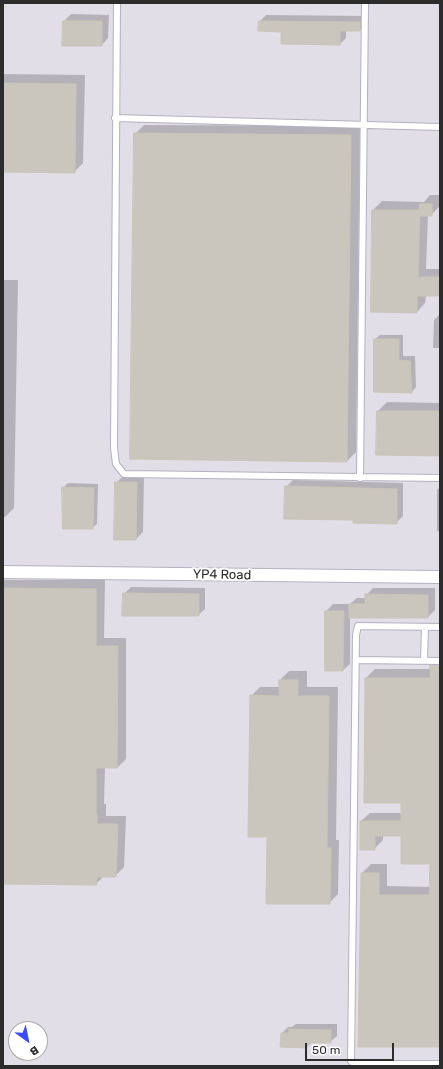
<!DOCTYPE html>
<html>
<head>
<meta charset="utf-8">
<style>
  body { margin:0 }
  #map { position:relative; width:443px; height:1069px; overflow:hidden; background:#efe9de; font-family:Rubik,sans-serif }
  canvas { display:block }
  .frame { position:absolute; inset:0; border:4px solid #2c2c2c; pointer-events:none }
  .north { position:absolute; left:8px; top:1021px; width:40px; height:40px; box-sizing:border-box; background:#fff; border:1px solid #ababab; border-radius:50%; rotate:147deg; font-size:11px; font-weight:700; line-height:16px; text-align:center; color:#2c2c2c }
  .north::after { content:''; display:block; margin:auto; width:14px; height:18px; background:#3a4cff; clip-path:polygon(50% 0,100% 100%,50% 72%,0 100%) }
  .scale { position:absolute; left:305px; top:1043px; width:89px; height:18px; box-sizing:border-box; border:2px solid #2c2c2c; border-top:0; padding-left:5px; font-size:12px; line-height:14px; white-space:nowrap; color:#2c2c2c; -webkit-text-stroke:3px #fff; paint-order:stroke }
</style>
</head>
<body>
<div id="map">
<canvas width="443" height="1069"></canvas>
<div class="frame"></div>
<div class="north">B</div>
<div class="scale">50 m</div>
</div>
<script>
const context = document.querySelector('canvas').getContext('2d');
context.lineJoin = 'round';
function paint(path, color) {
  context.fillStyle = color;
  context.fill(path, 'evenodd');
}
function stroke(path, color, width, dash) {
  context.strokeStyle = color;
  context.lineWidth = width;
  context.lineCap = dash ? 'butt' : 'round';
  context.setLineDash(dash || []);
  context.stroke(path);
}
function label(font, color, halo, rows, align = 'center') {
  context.font = font + ' Rubik,sans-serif';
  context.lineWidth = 4;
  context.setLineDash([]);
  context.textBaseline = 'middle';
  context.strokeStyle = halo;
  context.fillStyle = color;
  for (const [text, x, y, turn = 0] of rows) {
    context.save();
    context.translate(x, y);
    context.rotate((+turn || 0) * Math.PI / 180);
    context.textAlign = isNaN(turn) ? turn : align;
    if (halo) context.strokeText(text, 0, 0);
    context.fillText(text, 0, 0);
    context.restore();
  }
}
const industrial = new Path2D(`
  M3 3H440V1066H3ZM16 1029H40V1053H16Z`);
const shadow = new Path2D(`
  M71 14 109 15 108 38 102 45 64 21Z
  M266 15 366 16V24L359 30H346V38L340 44 282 31 260 21Z
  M3 74 85 75 83 163 74 172 3 171Z
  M144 125 360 126 356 452 347 461 131 458 135 134Z
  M430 195H440V206L431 215H428L426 269H440V295H426L425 303 417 312 373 210 382 201 424 202Z
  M3 280H18L14 508 5 517H3Z
  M440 314V348H433L434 320Z
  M380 335H403V356H415L416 387 412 392 375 339Z
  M387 402 440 403V455L378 411Z
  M123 476H144L143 532 136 539 116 483Z
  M293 480 403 483V516L396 523 354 519 286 487Z
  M68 483 98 484 97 524 92 528 63 488Z
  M440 487V531H437V490Z
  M3 580H105L104 638H126V759L117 768 105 767 104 804H106V816H126L124 867 115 876H104L96 884 3 883Z
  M131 587 205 588V609L198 615 124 594Z
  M373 588H435V610L428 617H350V664L343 670H326V611L333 604H350L357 598H366V595Z
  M440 657V1046L362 873 371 864H387V886L430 887 431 863 402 835H383V840L374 849 361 821 370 813H402V802H365L366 678 375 669H431V666Z
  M289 671H307V687H338L336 840H339L338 894 329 903 268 836 251 696 260 687H280V680Z
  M296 1024H337V1036L330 1042H312L307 1047 282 1033 288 1027H292Z`);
const building = new Path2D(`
  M63 21H102V46H62Z
  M259 21 360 22V31H340V45L281 44V32L258 31Z
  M3 83 76 84 75 173 3 172Z
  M134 133 351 135 347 462 130 459Z
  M420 204H432V216H420Z
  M372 210H420L418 277H440V296H417V313L371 312Z
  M374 339H399V360L410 361 412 393 374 392Z
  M377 411H440V456L376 455Z
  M115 482H137L136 540H114Z
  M285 486 397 489V524L353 523V520L284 519Z
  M62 487 94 488 93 529H63Z
  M3 588 96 589V646H118L117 768H96V813H97V824H118L116 877H97V885L3 884Z
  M123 593 199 594V616H122Z
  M365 594 428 595V618H349V604H365Z
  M325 611H344L343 671H325Z
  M430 665H440V1047H358L361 873H379V895H429L430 864H401V836H375V850H360V821H401V803H364L365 678H430Z
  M279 680H298V696H329L327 848H331L330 904H266L267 837H248L250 695 279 696Z
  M289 1029 331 1030V1043H308L307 1048 280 1047 281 1033H289Z`);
const service = new Path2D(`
  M117 3 114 448 116 464 124 474 440 478
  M115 118 440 127
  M360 478 365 3
  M440 627 358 626 356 635 351 1061 354 1064H440
  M356 660 440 661
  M424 661 425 627`);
const minor = new Path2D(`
  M3 572 440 577`);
const streetNames = [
  ["YP4 Road",222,575,1]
];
paint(industrial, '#e2dee7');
paint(shadow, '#0003');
paint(building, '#cac6bd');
stroke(building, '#cbc5b7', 1);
stroke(service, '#b2b2c1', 8);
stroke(minor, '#b2b2c1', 14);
stroke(service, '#fff', 6);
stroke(minor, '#fff', 12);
label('13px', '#2c2c2c', '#fff', streetNames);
</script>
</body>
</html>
